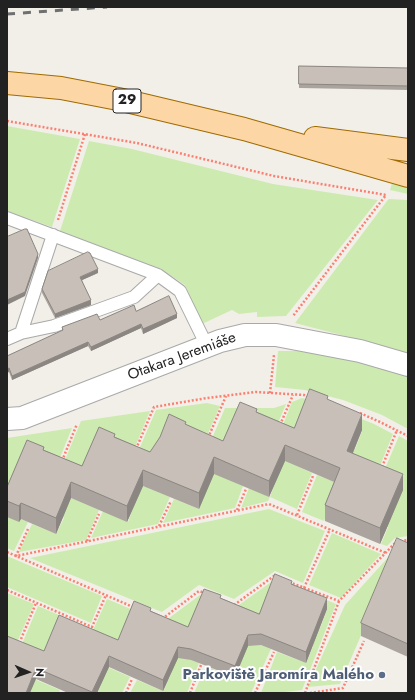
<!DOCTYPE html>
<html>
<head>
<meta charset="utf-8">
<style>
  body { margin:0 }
  #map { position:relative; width:415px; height:700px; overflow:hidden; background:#f2efe9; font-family:Jost,sans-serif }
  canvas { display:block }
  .frame { position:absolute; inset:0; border:8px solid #222; pointer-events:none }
  .north { position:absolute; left:8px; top:652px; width:40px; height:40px; -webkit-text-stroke:3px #fff; paint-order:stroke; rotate:92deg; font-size:11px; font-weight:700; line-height:16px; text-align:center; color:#222 }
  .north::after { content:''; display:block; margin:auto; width:14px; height:18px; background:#222; clip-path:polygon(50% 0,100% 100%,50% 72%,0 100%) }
</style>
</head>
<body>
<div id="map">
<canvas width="415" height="700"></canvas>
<div class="frame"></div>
<div class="north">N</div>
</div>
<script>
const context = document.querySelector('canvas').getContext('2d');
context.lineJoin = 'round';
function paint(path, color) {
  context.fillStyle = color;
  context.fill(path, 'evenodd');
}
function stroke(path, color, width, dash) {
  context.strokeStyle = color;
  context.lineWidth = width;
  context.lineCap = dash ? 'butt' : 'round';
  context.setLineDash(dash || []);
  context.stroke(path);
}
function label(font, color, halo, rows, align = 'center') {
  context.font = font + ' Jost,sans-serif';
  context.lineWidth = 4;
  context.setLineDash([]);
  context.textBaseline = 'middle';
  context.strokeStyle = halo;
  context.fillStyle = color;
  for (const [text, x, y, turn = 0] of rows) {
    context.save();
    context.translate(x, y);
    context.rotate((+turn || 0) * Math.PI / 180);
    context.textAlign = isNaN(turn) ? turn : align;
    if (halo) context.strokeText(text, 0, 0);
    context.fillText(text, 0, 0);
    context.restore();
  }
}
const grass = new Path2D(`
  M7 126 80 139 52 227 7 211Z
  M89 141 132 149 273 184 378 200 286 316 257 317V312L239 314 232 310 202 324 185 285 161 269 60 231Z
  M393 179 408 183V194L390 190Z
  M389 199 408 200V354L364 341 295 323 387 201Z
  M278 351H315L345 357 408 376V429L382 415 343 400 305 390 275 387Z
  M302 398 337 408 294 444 278 437 292 402Z
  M207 403 220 406 202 447 153 469 134 461 156 410Z
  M286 404 273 435 224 457 207 450 225 408H274Z
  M150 411 130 459 82 482 60 472 81 421Z
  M342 411 374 424 393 434 375 478 345 466 356 447 362 431Z
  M72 428 55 470 7 503V438Z
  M399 436 408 441V536L395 538 387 546 381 544 388 527 385 526 395 507 403 490 380 480Z
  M282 459 312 473 297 509 270 497 268 501 241 508 249 488 270 497 276 480Z
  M211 472 243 486 235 508 163 523 174 499 199 509Z
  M317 475 342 485 332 504 324 521 302 512Z
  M141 485 170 497 158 524 91 538 103 511 128 522 134 505Z
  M69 497 99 510 86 540 19 552 32 524 56 534 64 518 61 516Z
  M269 509 325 531 303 583 275 571 234 599 199 585 162 612 30 558Z
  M7 516 21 519 28 522 14 551 7 548Z
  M332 533 381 554 341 598 309 585Z
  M397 552 340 684 308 687 345 605 392 553Z
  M7 556 102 596 91 623 7 587Z
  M274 580 259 624 236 607Z
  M306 591 336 604 302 690 276 693H261L277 652 306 663 313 646 311 644 321 626 327 609Z
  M7 593 34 604 14 649 7 646Z
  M200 595 230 607 188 638 165 621Z
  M107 599 159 621 118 651 89 639Z
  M38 606 89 628 85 637 47 663 19 651Z
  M247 639 271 649 251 693H194L206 666 235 677Z
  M176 654 199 663 187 693H130L137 680 163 691 171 674Z
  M105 666 130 677 122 693H97L100 686Z
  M34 679 60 690 59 693H27Z`);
const path = new Path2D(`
  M7 121 137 143 274 176 386 195 293 316
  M58 220 85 134
  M270 393 274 355
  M360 413 380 422 408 436
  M280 425 293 395
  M208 438 226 396
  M136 449 154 407 207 398 256 392 304 395 309 397
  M62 461 77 424
  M382 467 397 430
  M237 510 246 489
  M297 515 313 476
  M159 526 171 501
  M28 529 16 556 269 504 386 553
  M87 541 99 514
  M7 552 133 607
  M289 582 339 601 396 542 408 540
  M304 588 330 529
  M7 590 92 627 106 595
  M234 605 274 576 277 577
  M162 619 199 591 205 593
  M21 639 36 603
  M126 693 132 679
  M190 693 201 665
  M255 693 274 652
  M305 693 339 601
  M310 693 343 688 364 641`);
const lane = new Path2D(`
  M7 218 158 275 180 291 207 346
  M21 333 53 235
  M7 339 21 333 54 326 134 297 158 275`);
const street = new Path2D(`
  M7 419 22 418 220 341 245 335H276L360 351 408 365`);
const primary = new Path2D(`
  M7 83 61 88 118 99 244 129 408 176
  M315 138 408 150`);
const rail = new Path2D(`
  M7 14 107 7`);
const wall = new Path2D(`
  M299 66 408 68V90L299 88Z
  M98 273 82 280 91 305 55 318 42 293V289Z
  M136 311 177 318 143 334 141 328 91 351 88 346 12 380 9 372 7 356 62 331V327L100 320Z
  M328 400 362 430 353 453 403 490 380 544 325 521V505L334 482 285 461 269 497 214 474 199 509 143 486 127 522 71 498 56 534 21 519 19 522 7 517V487L44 450 82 466 115 437 150 452 186 425 223 441 257 412 294 428Z
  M408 543V657L361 636V623Z
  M292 584 327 609 306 663 261 645 248 646 235 677 191 660 178 658 163 691 109 667 97 693H68L36 679 7 693 44 651 118 640 151 611 188 627 221 598 259 614Z`);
const shadedWall = new Path2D(`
  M38 254V258L25 296 7 305V300Z
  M98 269V273L80 281V277Z
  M91 300V305L55 318V314Z
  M177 314V318L143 334V329Z
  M141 324V328L91 351V347Z
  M88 342V346L12 380V376Z
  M9 368V372L7 373V369Z
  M362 414V430L347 467V451Z
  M285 445V461L269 497V481Z
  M214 457V474L199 509V493Z
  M143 470V486L127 522V506Z
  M403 474V490L380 544V528Z
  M71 482V498L56 534V518Z
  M21 503V519L19 522V506Z
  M327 598V609L306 663V652Z
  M248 635V646L235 677V666Z
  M178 647V658L163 691V680Z
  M109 656V667L97 693H92Z
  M36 668V679L30 693H26Z`);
const building = new Path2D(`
  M299 66 408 68V86L299 84Z
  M25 229H27L38 254 25 292 7 300V237Z
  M88 252 90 253 98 269 80 277 91 300 55 314 42 289 48 271Z
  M169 296 177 314 143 329 141 324 91 347 88 342 12 376 9 368 7 369V356L63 330 62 327 97 314 100 320 134 305 136 311Z
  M310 389 328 396 327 399 362 414 347 451 403 474 380 528 325 505 340 468 285 445 269 481 214 457 199 493 143 470 127 506 71 482 56 518 21 503 19 506 7 501V487L27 440 44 447 43 450 82 466 99 427 115 434 114 437 150 452 160 437 169 414 186 422 185 424 223 441 240 402 257 409 256 412 294 428Z
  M397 538 408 543V644L361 623Z
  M275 574 292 581 291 584 327 598 306 652 261 634 248 635 235 666 191 649 178 647 163 680 109 656 92 692 36 668 26 693H7V636L44 651 59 615 118 640 134 601 151 608 150 611 188 627 204 589 221 595 220 598 259 614Z`);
const markers = [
  [382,675,4,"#5c6f8a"]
];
const shields = [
  [127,101,28]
];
const shieldNames = [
  ["29",127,101]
];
const streetNames = [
  ["Otakara Jeremiáše",182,357,-20]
];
const serviceNames = [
  ["Parkoviště Jaromíra Malého",374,675]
];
paint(grass, '#cdebb0');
stroke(lane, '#a9a9a9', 14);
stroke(street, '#a9a9a9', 24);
stroke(primary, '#a06b00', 24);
stroke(path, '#fa8072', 2.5, [2, 2]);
stroke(lane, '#fff', 12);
stroke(street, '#fff', 22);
stroke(primary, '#fcd6a4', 22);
stroke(rail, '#707070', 3, [8, 8]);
paint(wall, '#aba49e');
paint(shadedWall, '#8b8681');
paint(building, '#c7bfb8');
stroke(building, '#8b8681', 1);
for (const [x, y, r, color] of markers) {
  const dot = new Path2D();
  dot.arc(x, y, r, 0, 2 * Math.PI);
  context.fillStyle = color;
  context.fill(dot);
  stroke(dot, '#fff', 1.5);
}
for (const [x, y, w] of shields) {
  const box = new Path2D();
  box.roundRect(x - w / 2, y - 12, w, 24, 3);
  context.fillStyle = '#fff';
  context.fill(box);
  stroke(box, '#222', 1);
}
label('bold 14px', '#222', null, shieldNames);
label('15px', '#222', '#fff', streetNames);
label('bold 15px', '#4e5e75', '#fff', serviceNames, 'right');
</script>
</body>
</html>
